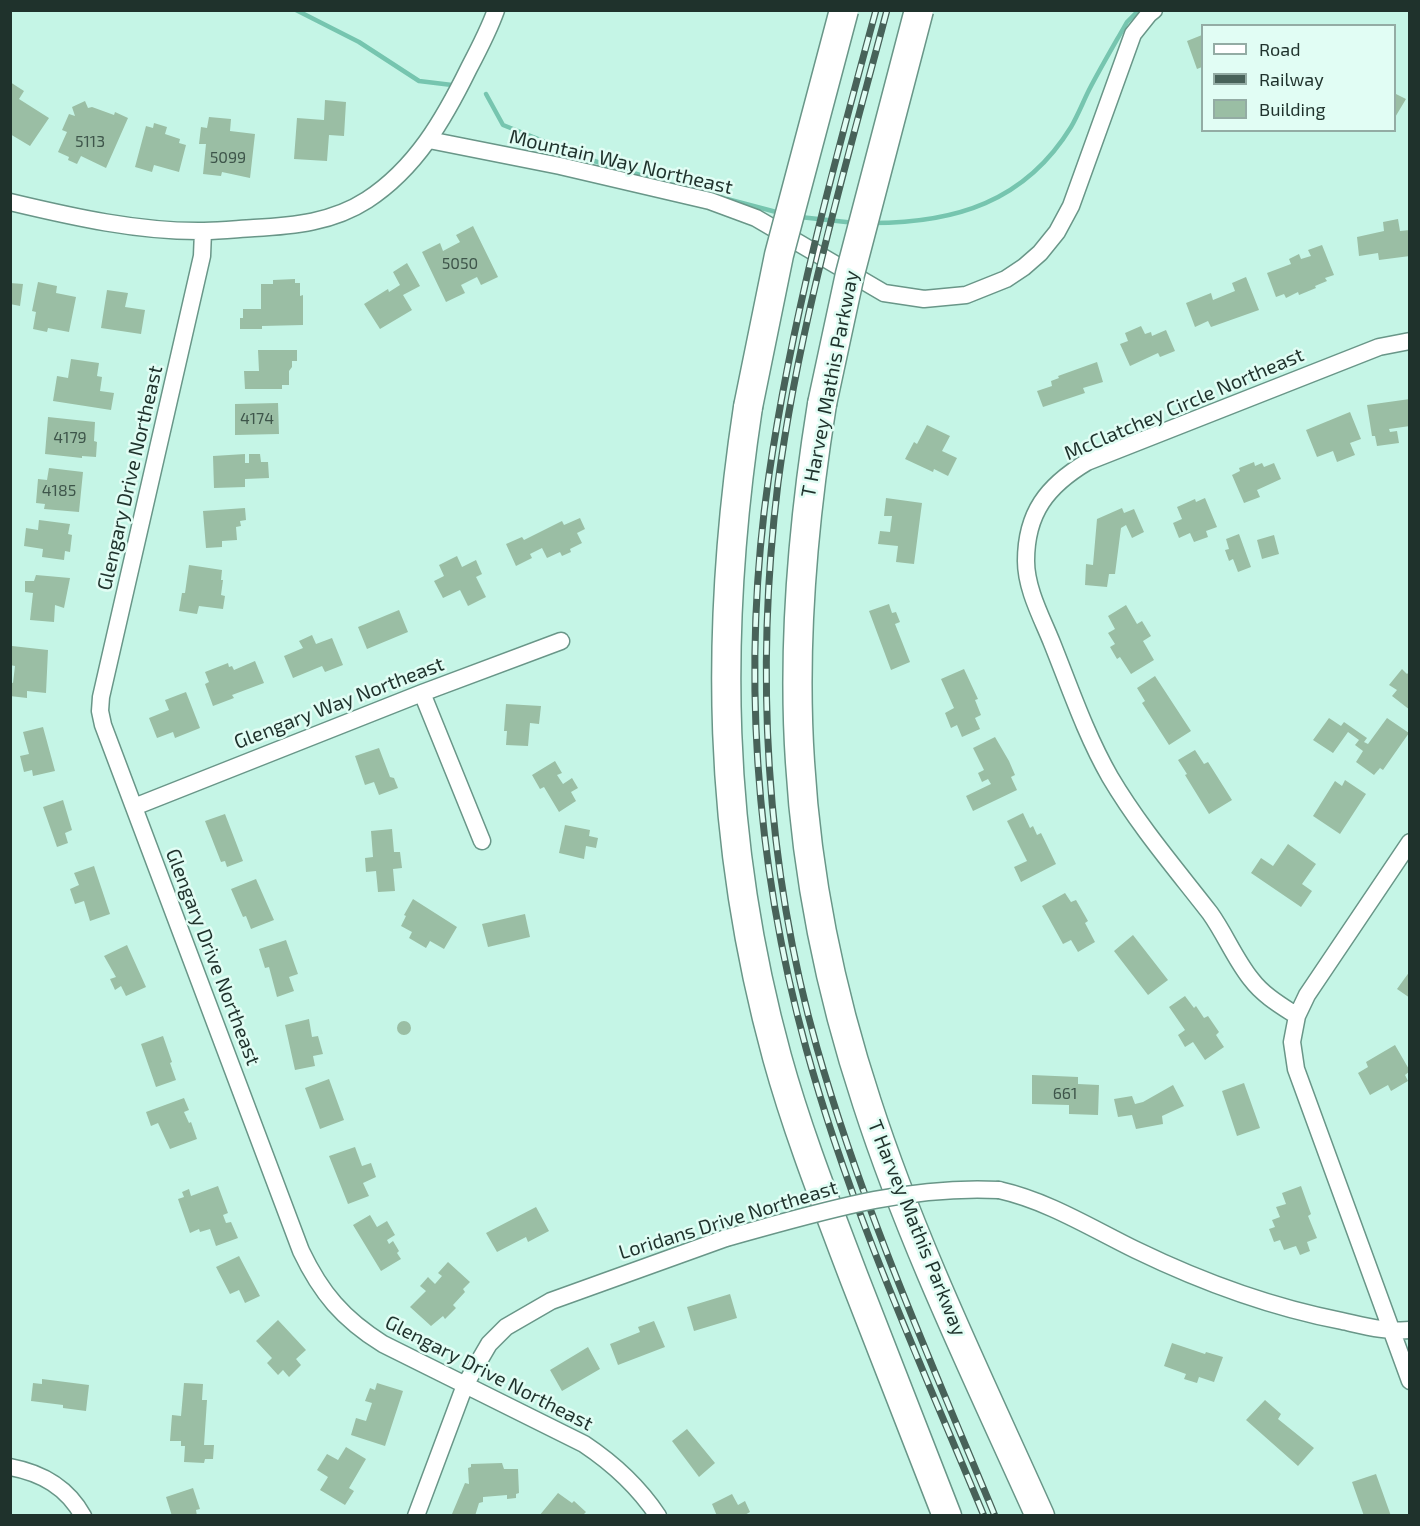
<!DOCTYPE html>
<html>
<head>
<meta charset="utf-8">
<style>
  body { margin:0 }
  #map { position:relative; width:1420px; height:1526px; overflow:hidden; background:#c5f5e6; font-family:"Exo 2",sans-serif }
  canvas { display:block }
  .frame { position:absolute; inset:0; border:12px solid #1f322c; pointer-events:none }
  .legend { position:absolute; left:1201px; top:24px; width:195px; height:108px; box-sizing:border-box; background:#e1fdf4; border:2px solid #93aca4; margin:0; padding:8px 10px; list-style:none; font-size:18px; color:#1f322c }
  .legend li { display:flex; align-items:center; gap:12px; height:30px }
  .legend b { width:30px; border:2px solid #93aca4 }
</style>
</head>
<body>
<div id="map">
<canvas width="1420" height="1526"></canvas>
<div class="frame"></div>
<ul class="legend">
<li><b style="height:8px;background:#fff"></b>Road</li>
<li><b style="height:8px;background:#486259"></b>Railway</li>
<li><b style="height:16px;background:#9abea4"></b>Building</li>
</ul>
</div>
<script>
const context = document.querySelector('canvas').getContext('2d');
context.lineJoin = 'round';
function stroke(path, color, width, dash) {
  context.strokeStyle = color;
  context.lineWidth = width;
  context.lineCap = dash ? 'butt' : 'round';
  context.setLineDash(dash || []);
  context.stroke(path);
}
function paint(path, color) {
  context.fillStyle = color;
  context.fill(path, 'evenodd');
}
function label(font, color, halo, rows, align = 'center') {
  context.font = font + ' "Exo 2",sans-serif';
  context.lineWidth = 5;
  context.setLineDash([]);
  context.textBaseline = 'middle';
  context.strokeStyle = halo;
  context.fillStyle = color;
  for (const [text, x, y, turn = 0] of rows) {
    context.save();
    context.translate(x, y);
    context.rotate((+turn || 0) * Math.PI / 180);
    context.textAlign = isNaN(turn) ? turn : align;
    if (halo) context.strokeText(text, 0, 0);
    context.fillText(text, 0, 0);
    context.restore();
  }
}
const stream = new Path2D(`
  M296 10 359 42 419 81 452 85
  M486 94 503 125 591 160 653 179
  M727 199 780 213
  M800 217 855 223
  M872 223C955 223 1025 202 1071 127 1078 115 1083 102 1089 90 1101 67 1114 45 1127 22L1139 10`);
const building = new Path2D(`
  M1202 35V67L1197 69 1187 41Z
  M10 82 24 91 19 99 49 118 30 146 10 134Z
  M1394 93 1406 99 1394 119Z
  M325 100 346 102 344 136 329 135 327 161 294 159 297 118 324 120Z
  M85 101 88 108 92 107 114 115 115 112 128 118 106 168 81 156 77 164 68 160 69 157 58 152 67 132 62 130 69 114 75 116 72 107Z
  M209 117 231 119 230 131 255 134 250 178 222 172 221 176 203 174 206 144H199L201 127 207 128Z
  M154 123 167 127 165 134 180 139 179 143 186 145 179 172 154 165 152 172 135 167 146 126 153 128Z
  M1398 219 1400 231 1410 230V256L1379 260 1378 253 1359 256 1357 237 1384 231 1383 222Z
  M473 226 498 277 481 285 477 277 461 285 465 293 446 302 422 252 440 243 443 251 460 242 456 235Z
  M1322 245 1334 275 1325 278 1327 281 1315 286 1316 288 1299 295 1298 292 1286 298 1284 294 1276 297 1267 273 1291 264 1289 259 1299 254 1301 259 1311 256 1308 250Z
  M407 263 420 286 403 295 412 310 380 329 364 304 388 289 389 292 400 285 393 272Z
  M1246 277 1259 310 1211 327 1208 321 1195 327 1186 303 1211 293 1213 300 1235 291 1232 283Z
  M295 279V283H300V296L303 295V325L262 326V329H240V318H243V309H261V284H273V280Z
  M38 282 57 286 56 293 76 297 69 332 48 328 47 332 33 329 36 312 32 311Z
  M10 283 23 284 20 306 10 304Z
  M107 290 128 293 125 307 145 310 141 334 101 328Z
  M1141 326 1145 334 1151 332 1152 336 1166 330 1175 351 1160 357 1158 353 1130 366 1120 344 1128 341 1125 333Z
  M258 350H297V361H292V367L289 371V385H282V389H245L244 371H259Z
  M71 359 99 363 97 376 102 377 100 391 114 393 111 410 53 401 57 376 68 378Z
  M1097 362 1103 382 1083 388 1085 393 1043 407 1037 391 1052 386 1051 381 1059 378 1058 376Z
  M1410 399V426L1389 429 1390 432 1397 431 1399 443 1377 446 1375 436H1372L1367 405Z
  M278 403 279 434 235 435V404Z
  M1350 412 1361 439 1350 443 1355 455 1337 462 1333 451 1317 457 1306 430Z
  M48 417 95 422 94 441 97 442 96 457 82 456V458L45 454Z
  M927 425 950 436 942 451 957 458 948 476 934 469 933 472 905 459 914 442 917 444Z
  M245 454V463H249V454H260L261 462H268L269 478 245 479V487L214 488 213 456Z
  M1254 462 1255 466 1262 463 1264 467 1274 463 1281 479 1257 490 1260 497 1244 503 1232 475 1240 471 1239 468Z
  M49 468 83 472 79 512 44 509 45 504 36 503 38 479 47 480Z
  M886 498 922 503 914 564 896 562 898 546 878 544 880 531 890 532 892 516H884Z
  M1205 498 1217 527 1206 531 1208 537 1194 542 1190 533 1179 538 1173 523 1182 519 1177 507 1195 499 1196 502Z
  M245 508 246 520 240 521 241 526 236 527 237 540 222 541V547L206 548 203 511Z
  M1122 508 1124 513 1134 509 1144 532 1132 538 1126 525 1121 528 1115 574H1109L1107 587 1085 585 1086 564 1093 565 1097 519Z
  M580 518 585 529 577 533 582 543 570 549 571 552 562 556 560 552 547 558 542 548 530 554 532 558 516 566 506 544 522 537 524 540 562 521 564 525Z
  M39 520 70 524 68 534 72 535 70 552 65 551 64 560 42 557 43 549 24 546 26 528 38 530Z
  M1239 534 1251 567 1238 572 1233 559 1229 561 1225 550 1229 549 1226 539Z
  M1274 535 1279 554 1262 559 1257 540Z
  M457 556 462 567 476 560 482 574 476 577 486 597 468 606 460 590 443 598 434 581 444 576 439 565Z
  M189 565 222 570 221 580H223L221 595 225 596 223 609 199 606 197 614 179 611 182 593H185Z
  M36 575 70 578 64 608 55 605 54 622 30 620 33 593 25 592V581H34Z
  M889 604 892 613 896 612 900 622 895 624 910 662 891 670 869 611Z
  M1126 605 1137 624 1142 621 1151 636 1143 641 1154 660 1131 674 1120 657 1117 659 1110 647 1115 644 1108 633 1115 629 1108 616Z
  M399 610 408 632 367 649 358 627Z
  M312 635 316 644 332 638 343 665 325 672 322 666 293 678 284 656 303 648 299 641Z
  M12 646 48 650 46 693 27 691V698L10 696V682L13 683 15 666 10 665Z
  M255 661 264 683 232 695 234 698 213 706 205 684 209 682 205 672 228 663 229 667 232 666 234 670Z
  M964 669 978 699 975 700 981 715 975 718 980 729 962 737 957 725 951 728 945 713 954 708 941 679Z
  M1402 669 1407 674 1410 671V710L1392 696 1397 690 1389 685Z
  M1155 676 1191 731 1169 745 1142 703 1145 701 1137 688Z
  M186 692 200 728 175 738 173 732 157 738 149 718 169 710 165 700Z
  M506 704 541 706 539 724 530 723 528 746 506 745 507 731H504Z
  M1329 718 1341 726 1344 722 1367 738 1364 742 1368 744 1387 718 1409 733 1383 770 1380 768 1374 775 1356 762 1363 751 1355 745 1359 740 1348 732 1333 753 1313 740Z
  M43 727 55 771 33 776 32 770 24 772 20 756 29 754 23 732Z
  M995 737 1009 761 1015 775 1011 777 1017 790 973 811 966 796 991 784 988 779 982 782 978 773 984 770 973 748Z
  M379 748 390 777 394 778 398 788 379 795 374 782 365 785 355 756Z
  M1195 750 1204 764 1208 762 1232 800 1209 814 1185 775 1187 774 1178 760Z
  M555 761 562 773 557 775 563 784 572 778 578 788 571 792 576 801 559 812 544 787 540 789 532 775Z
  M1345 780 1366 794 1340 834 1313 816 1335 781 1342 786Z
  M63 800 72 830 65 833 68 843 57 847 43 807Z
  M1023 813 1030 828 1033 826 1037 835 1041 833 1056 864 1021 882 1014 867 1027 861 1007 821Z
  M225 814 243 861 227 867 225 861 221 862 205 821Z
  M565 825 590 830 589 836 598 838 596 848 586 846 584 859 559 853Z
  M392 829 394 852H400L402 868 393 869 395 891 378 892 376 871 366 872 365 858 373 857 371 831Z
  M1288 844 1316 864 1302 884 1312 891 1301 907 1251 873 1261 858 1273 866Z
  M94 866 110 914 90 921 84 901 75 904 70 889 79 885 74 873Z
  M256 879 274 920 251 929 246 916 243 917 231 889Z
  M1065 893 1071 902 1076 900 1088 921 1085 923 1095 942 1078 952 1071 940 1063 944 1042 906Z
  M413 899 457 927 444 949 430 941 426 948 409 938 412 932 401 926 406 916 404 915Z
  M525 914 530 937 488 947 482 924Z
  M1133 935 1168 980 1148 995 1114 951Z
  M286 940 298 974 289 977 294 991 277 997 269 967 265 968 259 949Z
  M127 945 146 987 126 996 121 986 115 990 110 979 116 977 104 956Z
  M1410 971V998L1397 989Z
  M1185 996 1194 1008 1196 1006 1204 1018 1208 1016 1219 1032 1216 1035 1224 1047 1205 1060 1193 1042 1185 1047 1178 1035 1185 1030 1169 1007Z
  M309 1019 312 1037 318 1036 323 1054 313 1056 315 1066 295 1070 285 1025Z
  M397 1028a7 7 0 1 1 14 0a7 7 0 1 1-14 0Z
  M163 1036 172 1062 170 1063 176 1080 156 1087 141 1044Z
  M1395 1045 1410 1071 1405 1075 1408 1081 1391 1091 1388 1085 1370 1095 1358 1073 1368 1067 1366 1062Z
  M1032 1075 1078 1077V1084L1099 1085 1098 1115 1069 1114V1105L1032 1104Z
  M329 1079 344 1120 320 1129 305 1088Z
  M1244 1083 1260 1128 1237 1136 1222 1091Z
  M1173 1085 1184 1106 1162 1116 1163 1124 1136 1129 1132 1115 1118 1117 1114 1099 1132 1096 1135 1104 1143 1102Z
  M184 1098 189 1110 184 1112 189 1123 191 1122 197 1139 170 1149 158 1123 151 1126 146 1112Z
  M355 1147 362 1166 371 1163 376 1177 363 1183 369 1196 348 1204 329 1156Z
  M218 1186 228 1213 223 1215 226 1223 231 1222 238 1238 216 1246 210 1229 200 1232 199 1229 190 1233 178 1199 184 1197 182 1192 189 1189 191 1196Z
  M1301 1186 1311 1214 1308 1216 1317 1238 1307 1242 1310 1251 1300 1255 1296 1246 1284 1250 1280 1240 1274 1242 1269 1229 1275 1227 1272 1220 1280 1217 1276 1207 1286 1204 1282 1193Z
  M536 1207 549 1231 528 1242 526 1237 497 1252 486 1233Z
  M370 1215 377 1227 387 1221 395 1235 387 1240 389 1244 393 1241 399 1251 397 1253 401 1259 381 1271 353 1225Z
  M239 1256 260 1296 245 1303 239 1290 230 1294 216 1267Z
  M448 1262 470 1282 463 1289 465 1292 453 1305 456 1308 445 1319 443 1316 431 1326 410 1307 426 1291 420 1286 428 1277 435 1284 442 1276 438 1273Z
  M730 1294 737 1318 694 1331 687 1307Z
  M278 1320 306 1350 296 1359 301 1365 289 1377 283 1370 278 1375 267 1363 272 1358 256 1341Z
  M654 1321 665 1347 618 1365 610 1344 640 1332 638 1327Z
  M1172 1343 1205 1354 1206 1352 1223 1357 1214 1382 1199 1377 1197 1383 1184 1379 1186 1374 1164 1366Z
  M588 1347 600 1369 562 1391 550 1370Z
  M42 1379 89 1385 86 1411 63 1408V1405L31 1401 33 1383 42 1384Z
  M184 1383 203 1384 202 1400H207L204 1445H214L213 1459H205L204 1463 184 1462 185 1446H181V1441H170L172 1415 181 1416Z
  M377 1383 403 1391 385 1446 351 1435 356 1418 366 1421 372 1403 365 1401 370 1388 375 1390Z
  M1265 1400 1281 1414 1278 1419 1314 1448 1298 1466 1246 1420Z
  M687 1429 715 1463 699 1477 672 1441Z
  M346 1447 366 1459 349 1488 354 1491 345 1505 320 1490 328 1477 317 1470 327 1454 338 1460Z
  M502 1463 504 1469H518L519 1493 516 1494V1498L507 1499V1495L483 1497V1502L479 1503 475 1516 452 1514 465 1483 469 1484 468 1468 471 1467V1464Z
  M1376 1474 1391 1516H1364L1352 1482Z
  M193 1488 200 1509 196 1510 197 1516H172L166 1497Z
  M558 1493 572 1503 574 1501 586 1512 584 1514 586 1516H539Z
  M732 1494 738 1505 745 1501 750 1512 743 1516H717L712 1504Z`);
const street = new Path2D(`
  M429 140 560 166 710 201 756 218 884 293 924 299 966 295 1006 279 1024 267 1040 253 1057 232 1071 206 1133 34 1149 14 1154 10
  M10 202C73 217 139 232 204 231 221 231 237 229 254 228 294 226 333 222 367 200 416 168 444 119 469 68 479 49 489 30 496 10
  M203 231 202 256 101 697 100 711 103 725 301 1251C321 1293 343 1319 383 1344L584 1444C614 1464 638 1486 658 1516
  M1410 341 1379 347 1087 462C1047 486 1026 513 1026 561 1026 589 1042 618 1052 643 1070 688 1086 735 1110 777 1139 826 1175 868 1210 913 1225 934 1235 959 1251 979 1263 995 1280 1005 1297 1016L1307 995 1410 842
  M422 693 482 841
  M134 807 422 693 561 641
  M1297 1016 1292 1042 1296 1069 1410 1381
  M999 1190C1048 1201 1091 1228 1136 1250 1202 1282 1270 1307 1342 1321 1365 1326 1386 1332 1410 1330
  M10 1467C42 1473 67 1487 83 1516
  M416 1516 465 1385 489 1344 506 1327 551 1301 726 1238`);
const highway = new Path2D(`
  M822 404C803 522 792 642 800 762 807 878 831 994 867 1103 913 1245 979 1380 1040 1516
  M748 407C714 630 717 838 777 1057 798 1133 827 1206 855 1280 885 1358 916 1437 947 1516`);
const rail = new Path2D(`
  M876 10C834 164 792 317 769 475 741 666 755 862 806 1048 850 1209 920 1362 984 1516
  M887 10C846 165 799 324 778 483 755 671 765 865 817 1048 863 1209 931 1362 995 1516`);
const streetBridge = new Path2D(`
  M726 1238C817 1213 904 1185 999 1190`);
const highwayBridge = new Path2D(`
  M822 404 850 274 919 10
  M748 407 779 255 844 10`);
const numberNames = [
  ["5113",90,142],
  ["5099",228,158],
  ["5050",460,264],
  ["4174",257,419],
  ["4179",70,438],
  ["4185",59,491],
  ["661",1065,1094]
];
const streetNames = [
  ["Mountain Way Northeast",621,162,13],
  ["T Harvey Mathis Parkway",830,384,-79],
  ["McClatchey Circle Northeast",1184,404,-23],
  ["Glengary Drive Northeast",130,478,-77],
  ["Glengary Way Northeast",339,703,-21],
  ["Glengary Drive Northeast",213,957,69],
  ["Loridans Drive Northeast",728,1220,-17],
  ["T Harvey Mathis Parkway",917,1228,68],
  ["Glengary Drive Northeast",489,1373,27]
];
stroke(stream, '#76c5af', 4.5);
paint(building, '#9abea4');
stroke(street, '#699688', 19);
stroke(highway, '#699688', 31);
stroke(street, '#fff', 16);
stroke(highway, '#fff', 28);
stroke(rail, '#486259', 7);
stroke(rail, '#e1fdf4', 4.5, [14]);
stroke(streetBridge, '#699688', 19, []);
stroke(highwayBridge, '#699688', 31, []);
stroke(streetBridge, '#fff', 16);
stroke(highwayBridge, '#fff', 28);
label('16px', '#3e554a', null, numberNames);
label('20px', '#1f322c', '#e1fdf4', streetNames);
</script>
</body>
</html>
